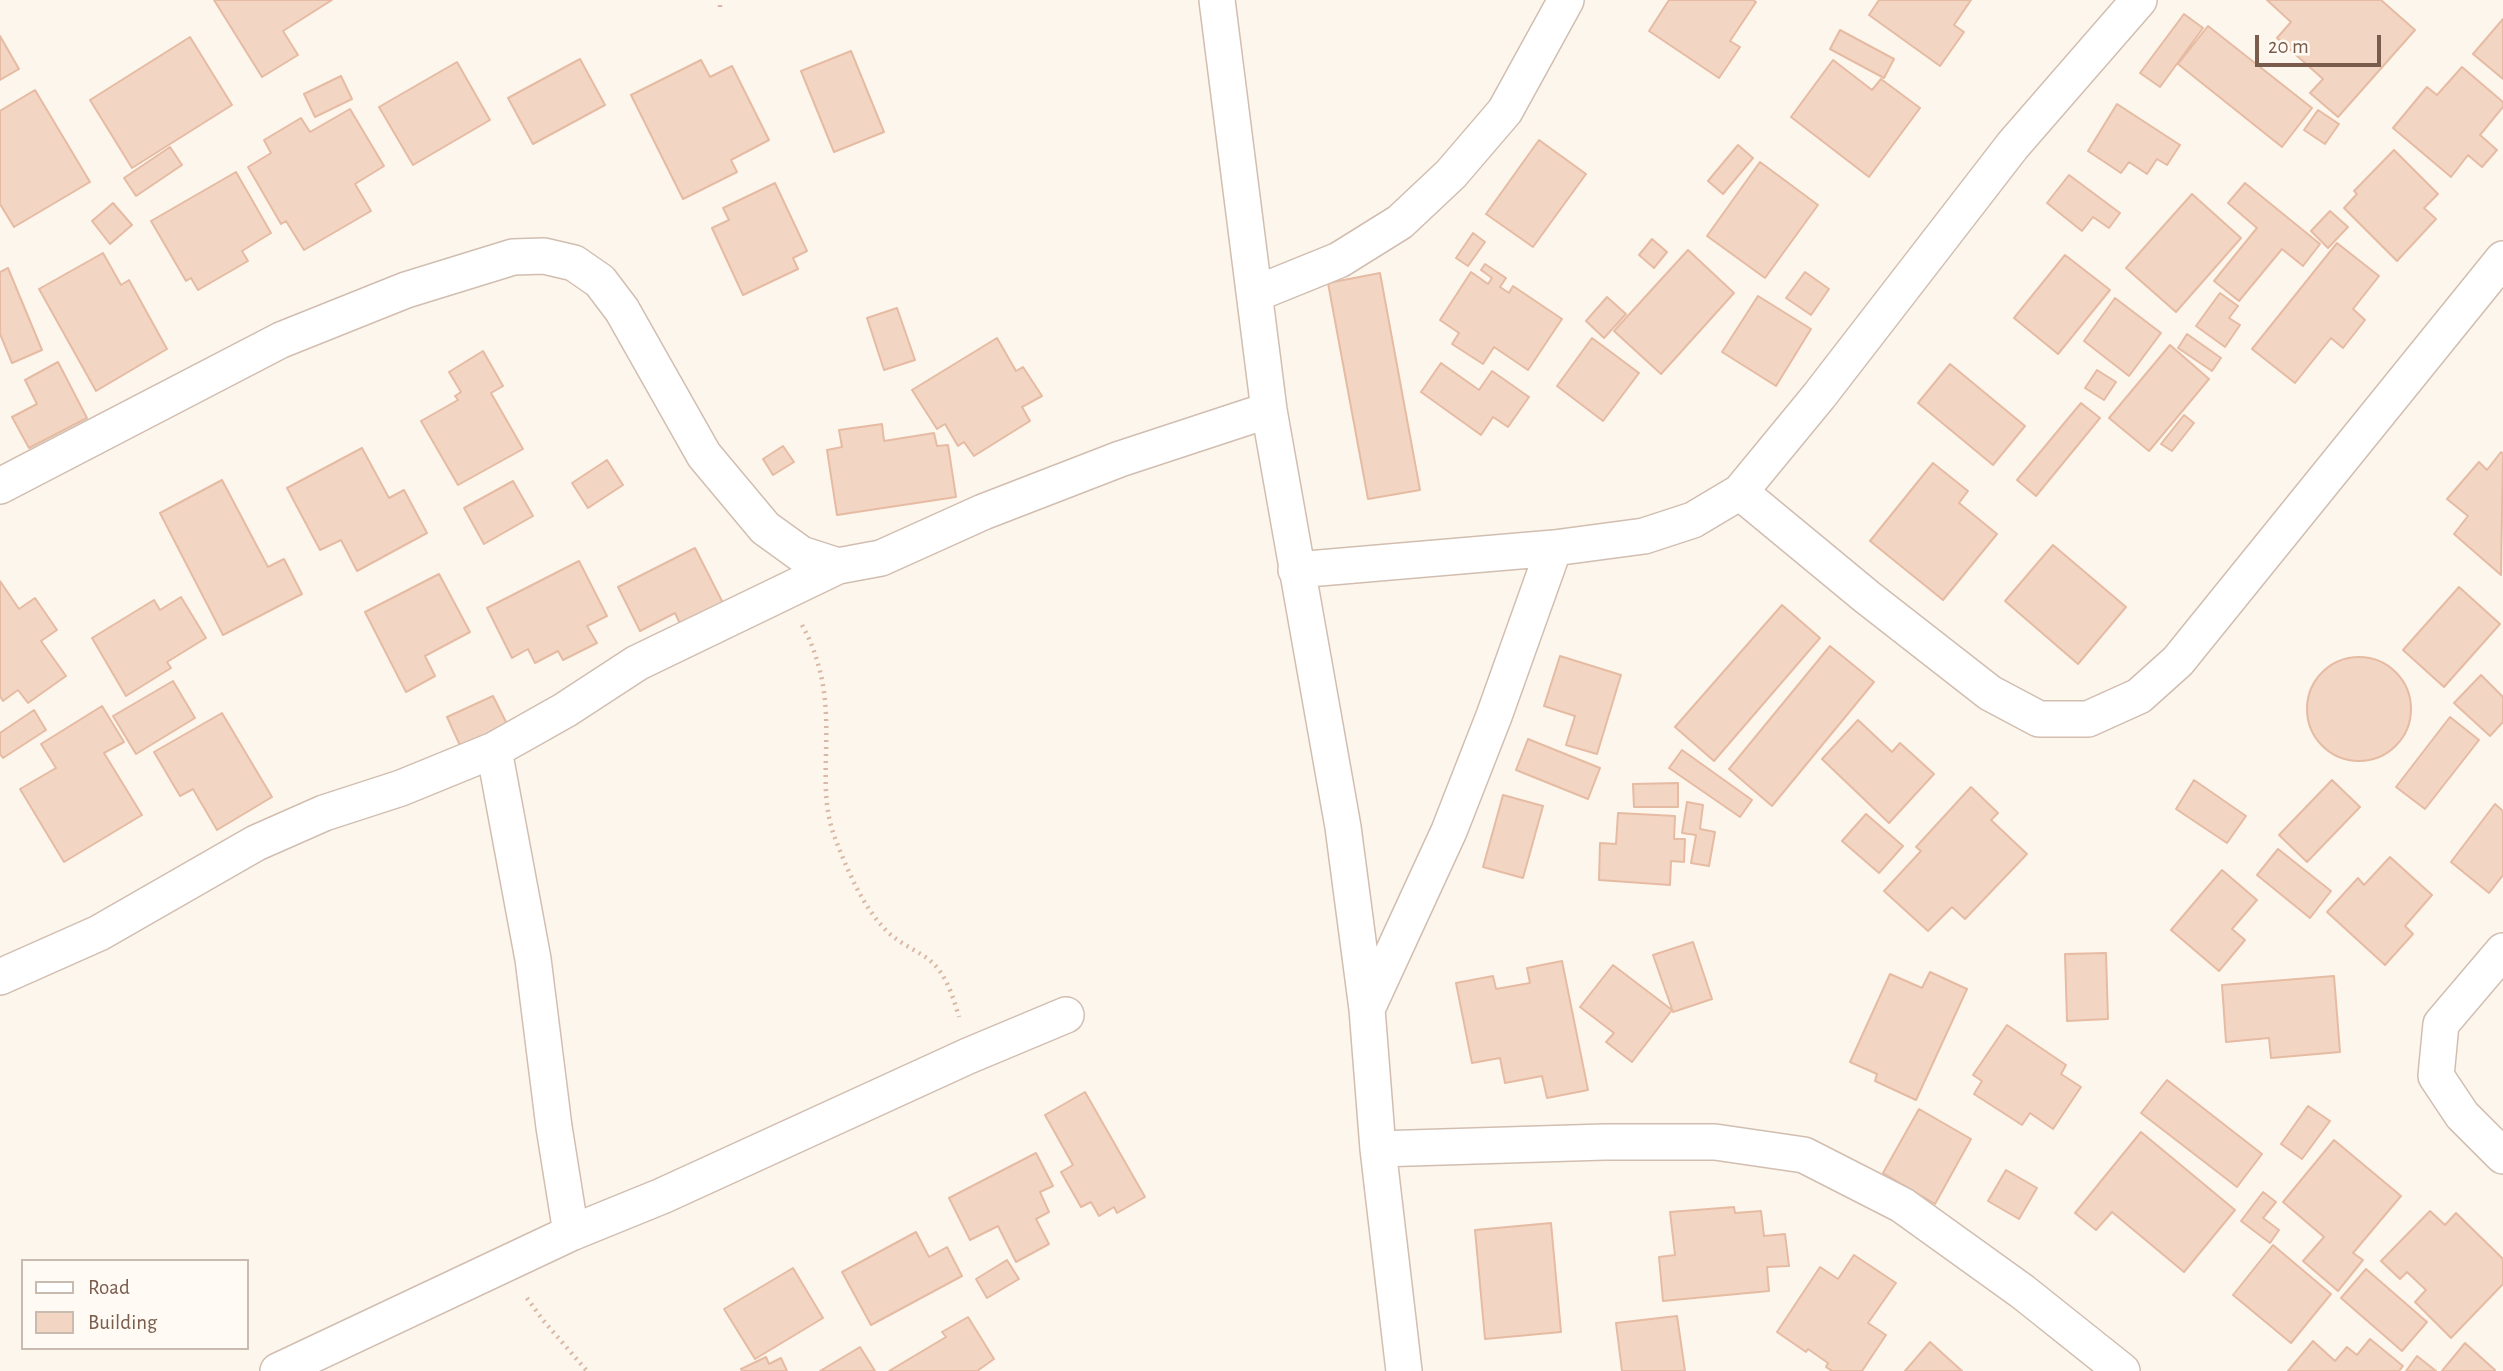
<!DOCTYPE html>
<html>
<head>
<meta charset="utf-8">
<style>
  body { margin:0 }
  #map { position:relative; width:2503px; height:1371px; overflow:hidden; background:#fdf6ec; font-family:"Alegreya Sans",sans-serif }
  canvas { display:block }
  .legend { position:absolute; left:21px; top:1259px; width:228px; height:91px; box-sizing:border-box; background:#fffaf3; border:2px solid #cabbb1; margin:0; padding:9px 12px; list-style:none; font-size:21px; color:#7a5c4d }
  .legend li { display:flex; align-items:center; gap:14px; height:35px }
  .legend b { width:35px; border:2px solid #cabbb1 }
  .scale { position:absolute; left:2255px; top:35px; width:126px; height:32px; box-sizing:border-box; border:4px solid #7a5c4d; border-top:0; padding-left:9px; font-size:21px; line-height:24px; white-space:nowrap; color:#7a5c4d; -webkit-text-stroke:5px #fffaf3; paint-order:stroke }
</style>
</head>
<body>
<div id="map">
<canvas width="2503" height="1371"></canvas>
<ul class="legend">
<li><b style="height:9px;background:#fff"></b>Road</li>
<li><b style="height:19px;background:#f3d5c3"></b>Building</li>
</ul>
<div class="scale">20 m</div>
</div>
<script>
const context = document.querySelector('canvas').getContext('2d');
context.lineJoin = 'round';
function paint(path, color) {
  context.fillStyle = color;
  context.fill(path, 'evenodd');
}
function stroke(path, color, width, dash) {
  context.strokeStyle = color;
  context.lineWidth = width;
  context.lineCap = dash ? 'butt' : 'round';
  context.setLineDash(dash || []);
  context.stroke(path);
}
const building = new Path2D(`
  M214 0H332L283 31 298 55 262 77Z
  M1669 0H1753L1756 2 1730 41 1740 47 1719 78 1649 31Z
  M1879 0H1971L1954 25 1964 32 1940 66 1869 15Z
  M2267 0H2381L2415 30 2338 117 2310 93 2323 79 2277 38 2291 22Z
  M2184 14 2203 28 2160 87 2140 73Z
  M2503 19V79L2473 54Z
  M2208 26 2312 108 2282 147 2178 64Z
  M1840 30 1894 59 1884 78 1830 49Z
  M0 36 19 69 0 80Z
  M190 37 232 105 132 168 90 100Z
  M851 51 884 132 834 152 801 71Z
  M580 59 605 105 533 144 508 98Z
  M701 60 710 77 732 66 769 140 731 160 737 172 683 199 631 95Z
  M1833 60 1872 90 1881 79 1920 108 1869 177 1791 117Z
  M457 62 490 120 413 165 379 107Z
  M2462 67 2503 102V107L2480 135 2497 150 2482 167 2468 155 2451 177 2393 128 2427 87 2437 95Z
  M341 76 352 99 315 117 304 94Z
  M35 90 90 182 14 227 0 204V111Z
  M2117 104 2180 145 2167 165 2157 159 2147 174 2129 162 2121 173 2088 151Z
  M350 109 384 166 355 184 371 211 304 250 286 221 281 224 248 167 271 153 264 140 301 118 310 132Z
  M2318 110 2339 124 2325 144 2304 130Z
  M1539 140 1586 174 1533 247 1486 214Z
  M1738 145 1753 158 1723 194 1708 181Z
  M170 147 182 165 136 196 124 178Z
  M2394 150 2438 194 2424 208 2436 219 2397 261 2344 208 2357 194 2354 191Z
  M1760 162 1818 205 1765 278 1707 236Z
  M236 172 271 233 242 251 248 261 198 290 191 278 186 281 151 221Z
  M2069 175 2120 213 2109 228 2093 217 2082 231 2047 203Z
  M775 183 807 251 793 258 798 269 743 295 712 228 729 220 723 208Z
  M2245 183 2320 244 2303 266 2282 249 2239 301 2214 281 2257 228 2228 203Z
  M2192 194 2241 238 2176 312 2126 268Z
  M113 203 132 225 110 244 92 221Z
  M2330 211 2348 227 2328 248 2311 231Z
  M1473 233 1485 242 1468 266 1456 258Z
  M1652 239 1667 252 1654 268 1639 255Z
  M2337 243 2379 276 2353 309 2365 320 2343 348 2331 338 2295 383 2252 349Z
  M1688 250 1734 293 1661 374 1614 331Z
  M103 253 121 285 129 280 167 349 96 391 39 289Z
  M2065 255 2110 290 2058 354 2014 318Z
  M1485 264 1506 278 1500 287 1509 293 1513 286 1562 319 1528 370 1494 347 1483 364 1452 344 1459 333 1440 320 1471 272 1488 284 1492 278 1481 270Z
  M8 268 42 350 12 363 0 334V272Z
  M1805 272 1829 289 1811 315 1786 298Z
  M1380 273 1420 490 1368 499 1328 283Z
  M2220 293 2238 306 2229 318 2240 325 2225 347 2196 326Z
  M1758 296 1811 329 1776 386 1722 352Z
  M1607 297 1626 314 1604 338 1586 321Z
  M2115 298 2161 333 2129 376 2084 341Z
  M897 308 915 360 884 370 867 318Z
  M2187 334 2221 358 2212 371 2178 348Z
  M997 338 1016 371 1023 367 1042 396 1022 407 1030 421 974 456 964 442 958 446 945 424 937 429 912 390Z
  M1592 338 1639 373 1603 421 1557 386Z
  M2170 345 2209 379 2149 451 2109 418Z
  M483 351 503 386 491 393 523 449 458 485 421 421 458 400 455 396 461 392 449 372Z
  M58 362 87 418 29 448 12 417 37 404 25 380Z
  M1441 363 1479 390 1492 371 1529 397 1508 427 1493 417 1481 435 1421 392Z
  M1950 364 2025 426 1993 465 1918 403Z
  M2097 370 2116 382 2104 400 2085 388Z
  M2081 403 2100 418 2036 496 2017 480Z
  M2184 415 2194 423 2172 451 2161 444Z
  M882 424 884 441 934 433 937 446 948 445 956 497 837 515 827 450 842 447 839 430Z
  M783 446 794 462 773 475 763 459Z
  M362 448 389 498 404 490 427 533 357 571 341 540 320 550 287 488Z
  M2501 452 2503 454 2501 575 2454 534 2468 516 2447 499 2479 462 2487 470Z
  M607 460 623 485 588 508 572 483Z
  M1933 463 1968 491 1959 503 1997 534 1943 600 1870 541Z
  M222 480 268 567 284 559 302 594 223 635 160 513Z
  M513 481 533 516 484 544 464 508Z
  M2053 545 2126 607 2078 664 2005 601Z
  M695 548 725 607 682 628 675 613 640 631 618 587Z
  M579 561 607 616 587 626 597 643 563 660 558 651 535 663 528 649 512 658 487 608Z
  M439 574 470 632 425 656 435 676 406 692 365 612Z
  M0 581 19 609 35 598 57 630 41 641 66 676 28 703 18 690 3 701 0 696Z
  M2459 587 2500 624 2444 687 2403 650Z
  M181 597 206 638 167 662 171 668 126 696 92 638 154 600 160 610Z
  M1782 605 1820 638 1714 761 1675 727Z
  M1830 646 1874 682 1772 806 1729 769Z
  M1560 656 1621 675 1597 754 1566 745 1575 716 1544 706Z
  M2307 709a52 52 0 1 1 104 0a52 52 0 1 1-104 0Z
  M2481 675 2503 697V722L2490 736 2454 703Z
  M173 681 195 718 136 754 113 716Z
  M493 696 510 730 463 752 447 717Z
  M102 706 124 742 104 753 142 815 64 862 20 789 56 768 41 744Z
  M34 710 46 730 3 758 0 754V733Z
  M222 713 272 797 217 830 193 789 180 796 154 752Z
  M2450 717 2479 740 2425 809 2396 787Z
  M1858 720 1892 752 1900 743 1934 774 1889 823 1822 759Z
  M1528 739 1600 768 1588 799 1516 770Z
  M1682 750 1752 800 1740 817 1669 768Z
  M2194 780 2246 816 2227 843 2176 809Z
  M2332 780 2360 807 2307 862 2279 835Z
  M1678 783V807H1634L1633 784Z
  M1971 787 1998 813 1991 820 2027 854 1965 919 1952 907 1928 931 1884 891 1921 851 1916 847Z
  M1503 795 1543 806 1523 878 1483 867Z
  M1687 802 1703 805 1700 829 1715 832 1709 866 1691 863 1696 835 1682 833Z
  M2495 804 2503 811V875L2489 893 2451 862Z
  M1618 813 1675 816 1674 839H1685L1684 862 1671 861 1670 885 1599 880 1600 843 1616 844Z
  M1866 814 1903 846 1879 873 1842 841Z
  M2278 849 2331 891 2310 918 2257 875Z
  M2390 857 2432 895 2405 926 2413 934 2385 965 2327 912 2358 878 2364 885Z
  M2222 870 2257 900 2232 929 2245 940 2219 971 2171 930Z
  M1693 942 1712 999 1673 1012 1653 955Z
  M2106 953 2108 1019 2067 1021 2065 954Z
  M1562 961 1588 1090 1547 1098 1542 1076 1505 1083 1500 1058 1472 1063 1456 983 1493 976 1496 989 1530 983 1527 968Z
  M1613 965 1672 1010 1632 1062 1606 1042 1614 1033 1580 1007Z
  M1930 972 1967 989 1916 1100 1875 1081 1877 1074 1850 1062 1890 974 1922 988Z
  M2334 976 2340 1052 2271 1058 2269 1038 2226 1042 2222 985Z
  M2007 1025 2066 1065 2061 1074 2081 1087 2053 1129 2030 1113 2022 1125 1974 1094 1982 1081 1973 1075Z
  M2167 1080 2262 1154 2237 1187 2141 1113Z
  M1085 1092 1145 1197 1117 1213 1114 1207 1099 1216 1091 1202 1081 1207 1061 1172 1073 1165 1045 1115Z
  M2308 1106 2330 1121 2302 1159 2281 1144Z
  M1919 1109 1971 1139 1935 1204 1883 1173Z
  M2141 1132 2235 1210 2184 1272 2112 1212 2096 1230 2075 1213Z
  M2334 1140 2401 1196 2353 1253 2363 1260 2338 1291 2303 1261 2324 1237 2283 1202Z
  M1036 1153 1053 1186 1040 1192 1049 1212 1036 1219 1049 1244 1016 1262 998 1226 970 1240 949 1198Z
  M2006 1170 2037 1188 2019 1219 1988 1201Z
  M2263 1192 2276 1202 2263 1218 2279 1230 2270 1243 2241 1221Z
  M1734 1207 1735 1213 1761 1211 1764 1236 1785 1234 1789 1266 1767 1267 1769 1291 1663 1301 1659 1257 1675 1255 1670 1212Z
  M2430 1211 2445 1225 2456 1213 2503 1259V1284L2451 1338 2415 1302 2426 1290 2407 1272 2400 1279 2381 1261Z
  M1551 1223 1561 1332 1485 1339 1475 1230Z
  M916 1232 929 1257 947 1247 962 1276 871 1325 842 1272Z
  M2273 1245 2331 1294 2291 1343 2233 1295Z
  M1854 1255 1896 1283 1868 1323 1886 1335 1862 1371H1832L1826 1367 1828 1363 1808 1349 1806 1352 1777 1332 1820 1267 1838 1279Z
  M1007 1260 1019 1279 987 1298 976 1279Z
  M793 1268 823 1318 755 1359 724 1309Z
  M2366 1269 2427 1322 2402 1351 2341 1298Z
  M1677 1316 1685 1371H1622L1616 1323Z
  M968 1317 994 1359 977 1371H889L946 1337 942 1332Z
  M2370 1339 2403 1366 2399 1371H2288L2313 1341 2335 1361 2347 1347 2357 1355Z
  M1930 1342 1962 1371H1905Z
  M2465 1343 2495 1370 2494 1371H2442Z
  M860 1347 875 1371H820Z
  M2417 1356 2436 1371H2406Z
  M766 1357 769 1364 781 1358 787 1371H742L741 1369Z`);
const path = new Path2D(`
  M720 7V0
  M802 625C818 654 825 684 826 717 828 758 820 799 835 838 847 869 861 903 883 927 895 941 912 948 927 958 945 971 953 996 959 1017
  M527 1298 542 1319 587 1371`);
const minor = new Path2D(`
  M1217 0 1269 410 1343 827 1367 1009 1378 1149 1404 1371
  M1255 294 1339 260 1400 222 1451 174 1505 111 1566 0
  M0 486 281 340 406 290 513 257 544 256 574 263 600 281 622 310 704 455 765 528 801 554 838 566 881 558 983 512 1120 459 1269 410
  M1740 492 1867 597 1990 693 2039 719H2088L2139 696 2178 661 2503 259
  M1296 570 1554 548 1644 536 1693 520 1740 492 1819 396 2013 145 2139 0
  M494 750 533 959 554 1127 571 1233
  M2503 951 2441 1024 2436 1076 2462 1115 2503 1156
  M0 977 99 933 256 843 324 813 401 788 494 750 565 710 637 663 838 566
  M1367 1009 1449 831 1494 716 1554 548
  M1378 1149 1604 1142H1715L1804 1155 1902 1205 2023 1292 2122 1371
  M278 1371 571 1233 662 1196 968 1056 1066 1015`);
paint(building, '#f3d5c3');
stroke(building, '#e6bba3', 2);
stroke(minor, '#d1beb0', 38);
stroke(path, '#d9b8a5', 4.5, [2, 5]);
stroke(minor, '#fff', 35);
</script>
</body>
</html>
